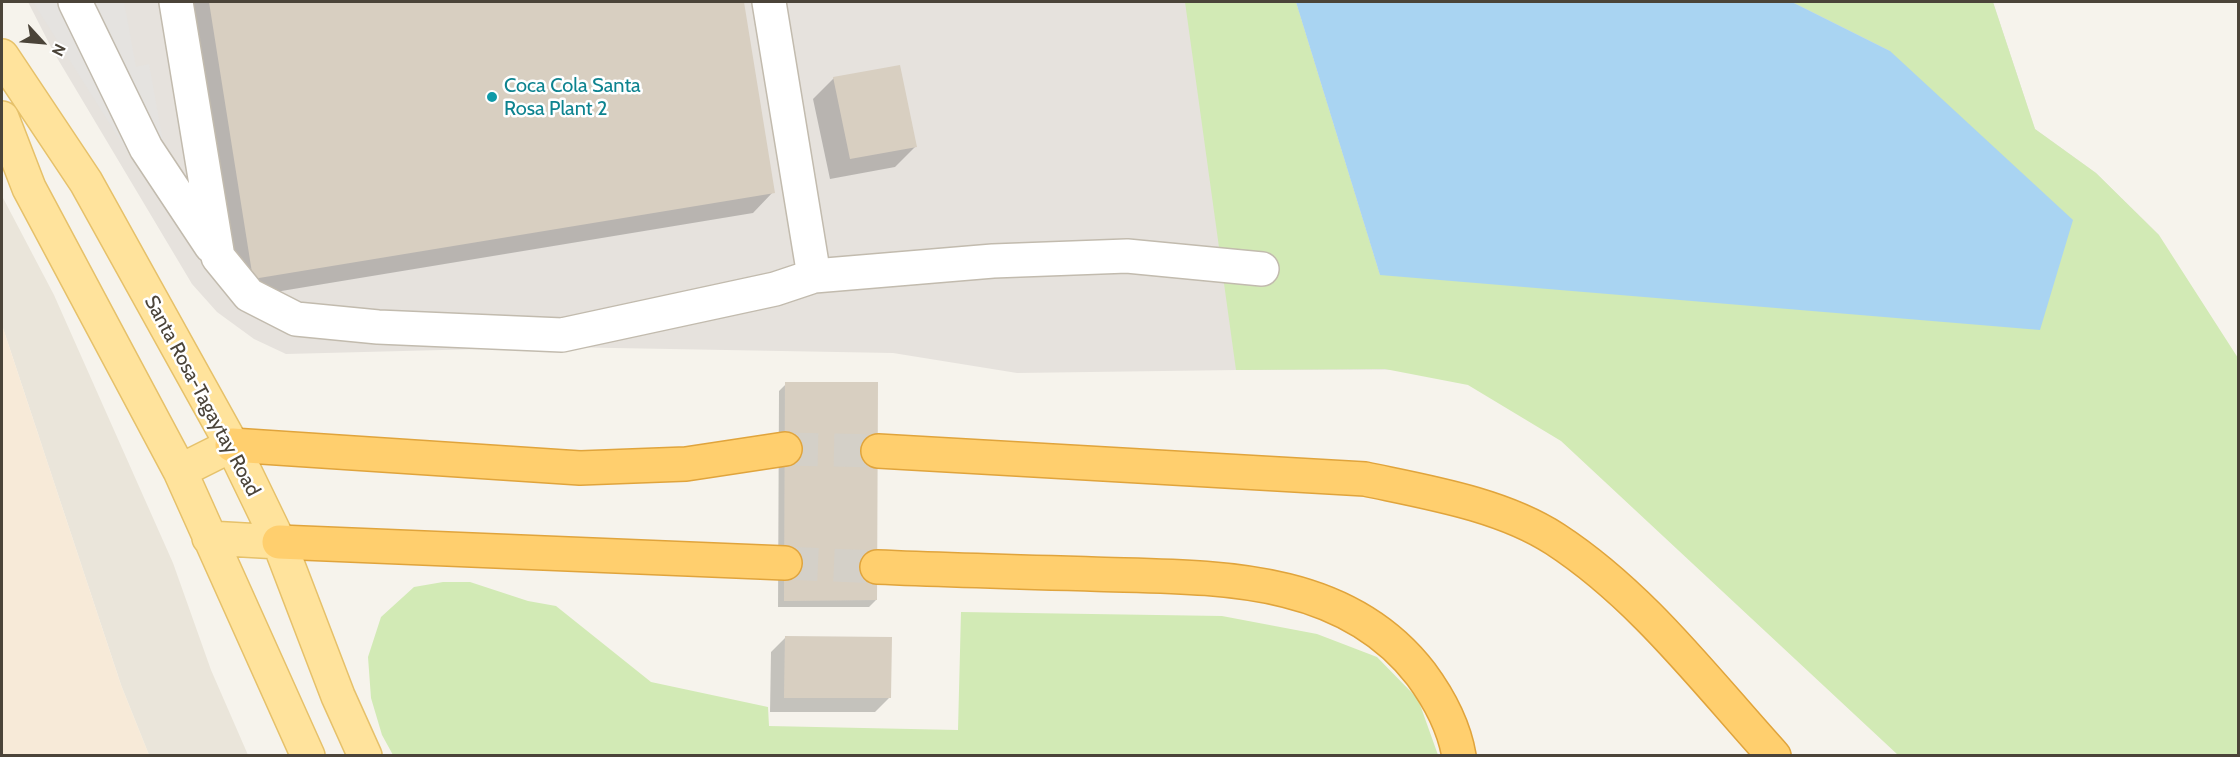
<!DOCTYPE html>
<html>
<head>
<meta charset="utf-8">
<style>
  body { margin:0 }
  #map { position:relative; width:2240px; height:757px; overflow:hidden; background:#f6f3ec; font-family:Cabin,sans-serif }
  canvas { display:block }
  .frame { position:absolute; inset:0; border:3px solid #4b4439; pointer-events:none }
  .north { position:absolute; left:12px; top:12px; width:60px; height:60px; -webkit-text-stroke:4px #fff; paint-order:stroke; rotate:116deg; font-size:16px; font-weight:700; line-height:24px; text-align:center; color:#4b4439 }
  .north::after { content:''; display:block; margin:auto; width:21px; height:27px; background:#4b4439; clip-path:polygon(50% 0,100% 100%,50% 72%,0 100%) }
</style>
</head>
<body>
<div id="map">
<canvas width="2240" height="757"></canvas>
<div class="frame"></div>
<div class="north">N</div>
</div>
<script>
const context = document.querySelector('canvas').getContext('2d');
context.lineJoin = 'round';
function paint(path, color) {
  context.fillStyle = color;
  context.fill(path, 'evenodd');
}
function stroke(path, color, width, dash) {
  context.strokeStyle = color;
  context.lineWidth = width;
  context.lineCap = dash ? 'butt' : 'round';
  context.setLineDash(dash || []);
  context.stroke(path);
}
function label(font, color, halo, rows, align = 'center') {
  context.font = font + ' Cabin,sans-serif';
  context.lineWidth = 5;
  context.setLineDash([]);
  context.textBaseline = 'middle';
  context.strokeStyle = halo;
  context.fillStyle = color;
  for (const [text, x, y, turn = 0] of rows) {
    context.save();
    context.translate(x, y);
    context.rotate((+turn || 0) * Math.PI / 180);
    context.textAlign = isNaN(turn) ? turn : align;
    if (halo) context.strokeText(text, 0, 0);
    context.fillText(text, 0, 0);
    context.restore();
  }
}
const residential = new Path2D(`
  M2 196 54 295 173 563 211 670 248 755H149L121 685 2 325Z`);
const commercial = new Path2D(`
  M2 325 121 685 149 755H2Z`);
const industrial = new Path2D(`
  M28 2H1993L2035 129 2096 173 2159 235 2096 368 1236 370 1017 373 893 353 559 347 286 354 254 339 217 312 192 284 53 51Z`);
const green = new Path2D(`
  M1185 2H1296L1380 275 1890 51 1792 2H1993L2035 129 2096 173 2159 235 2238 358V755H1898L1561 441 1468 385 1385 369 1236 370Z
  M443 582H470L528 601 556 606 651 682 768 707 769 726 958 730 961 612 1222 616 1317 634 1377 657 1418 699 1438 755H393L382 735 371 698 368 657 381 617 414 587Z`);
const parking = new Path2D(`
  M33 2H124L136 67 149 64 167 164 142 175Z`);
const water = new Path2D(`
  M1296 2H1792L1890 51 2073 220 2040 330 1380 275Z`);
const shadow = new Path2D(`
  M186 2H743L773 192 753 213 233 299Z
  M834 78 915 147 895 167 830 179 813 99Z
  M786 384 876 600 869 607H778L779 391Z
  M785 638 889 698 875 712H770L771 652Z`);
const building = new Path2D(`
  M209 2H744L775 193 253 279Z
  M900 65 917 147 850 159 833 77Z
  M785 382H878L877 600 784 601Z
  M785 636 892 637 891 698H784Z`);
const highwayTunnel = new Path2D(`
  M785 449 878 451
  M785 563 877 567`);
const minor = new Path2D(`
  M75 2 146 148 211 246
  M176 2 218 257 249 295 296 319 378 327 562 335 775 289 814 276 769 2
  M814 276 993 261 1127 256 1262 269`);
const major = new Path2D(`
  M2 56 86 182 232 445 279 542 338 696 365 756
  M2 118 29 188 180 471 308 756
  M180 471 232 445
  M209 538 279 542`);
const highway = new Path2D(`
  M232 445 580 468 686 464 785 449
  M878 451 1365 479C1426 492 1501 504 1555 539 1641 595 1705 680 1774 756
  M279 542 785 563
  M877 567C948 570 1020 572 1091 574 1208 578 1342 571 1421 674 1438 697 1454 727 1459 756`);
const markers = [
  [492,97,6,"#0f9aa8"]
];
const cultureNames = [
  ["Coca Cola Santa",504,86],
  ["Rosa Plant 2",504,109]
];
const streetNames = [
  ["Santa Rosa-Tagaytay Road",202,396,62]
];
paint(residential, '#eae5da');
paint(commercial, '#f7ead8');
paint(industrial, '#e6e2dd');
paint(green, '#d2eab5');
paint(parking, '#e5e3e0');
paint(water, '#a9d4f2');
paint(shadow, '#0003');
paint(building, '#d8cfc1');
stroke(highwayTunnel, '#d4d0c8', 33, [33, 16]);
stroke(minor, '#c2bbae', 36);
stroke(major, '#e6c16a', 36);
stroke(highway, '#e0a43c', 36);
stroke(minor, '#fff', 33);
stroke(major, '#ffe39c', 33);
stroke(highway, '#ffcf6e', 33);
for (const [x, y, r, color] of markers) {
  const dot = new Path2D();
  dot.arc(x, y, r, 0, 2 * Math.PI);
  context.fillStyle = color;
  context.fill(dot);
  stroke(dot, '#fff', 2);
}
label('20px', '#0d838f', '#fff', cultureNames, 'left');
label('20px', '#4b4439', '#fff', streetNames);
</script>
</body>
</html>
